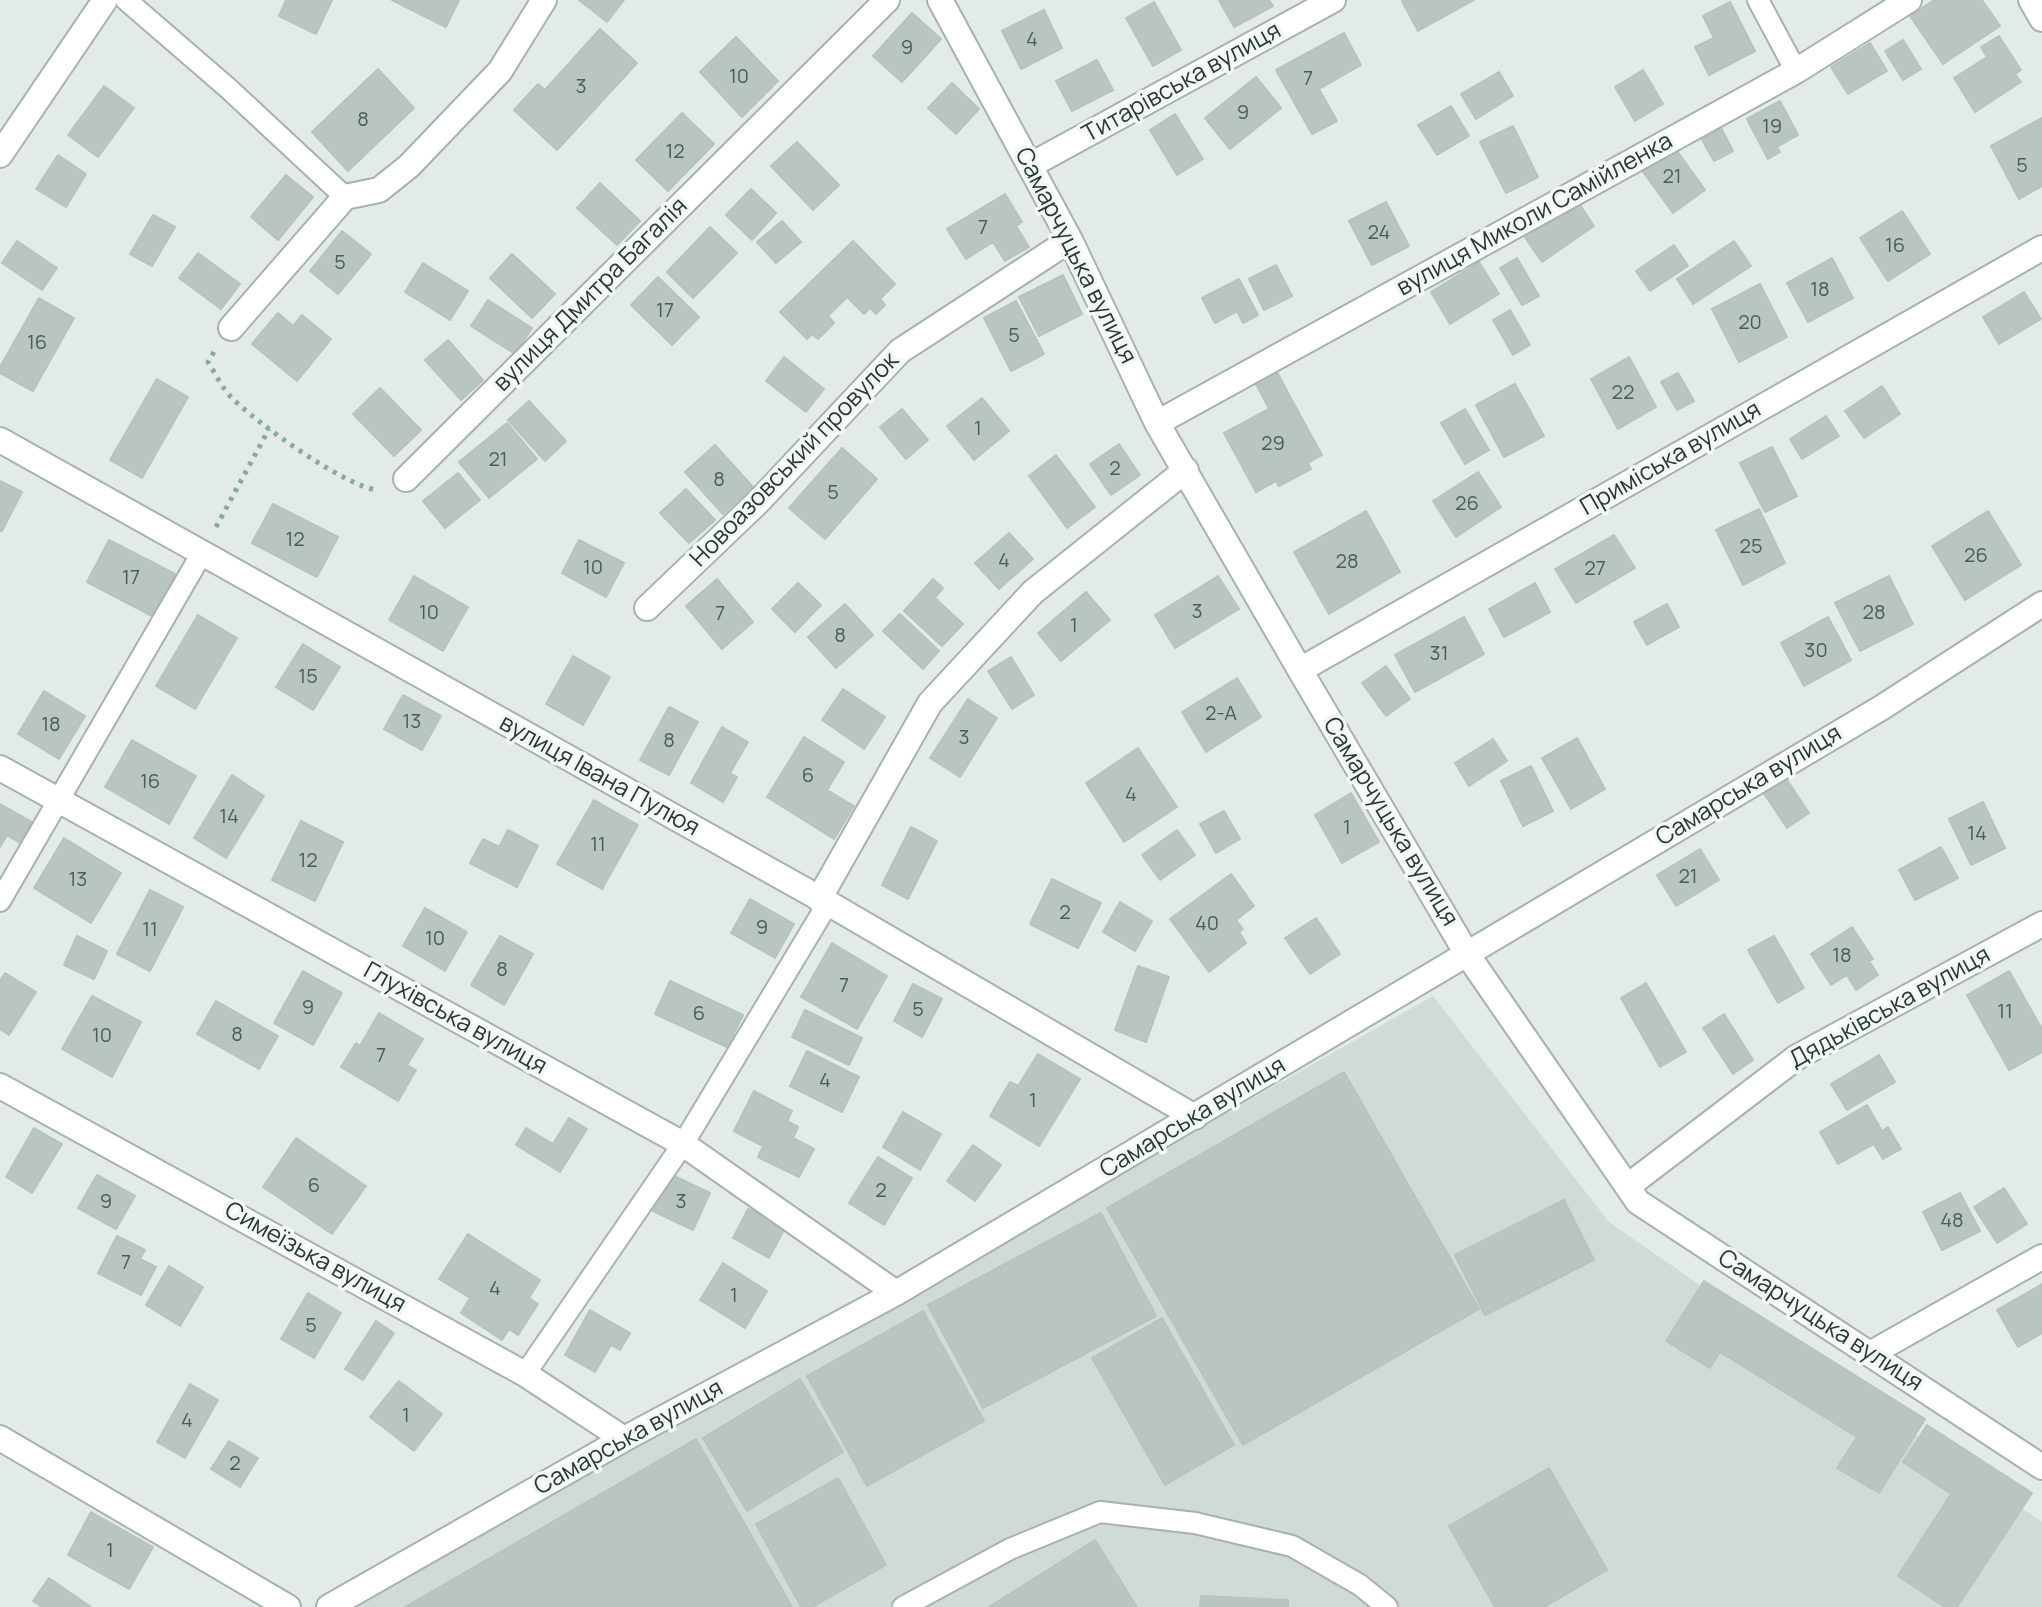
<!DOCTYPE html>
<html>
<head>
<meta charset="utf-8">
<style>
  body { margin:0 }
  canvas { display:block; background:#e3ebe7 }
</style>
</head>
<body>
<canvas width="2042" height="1607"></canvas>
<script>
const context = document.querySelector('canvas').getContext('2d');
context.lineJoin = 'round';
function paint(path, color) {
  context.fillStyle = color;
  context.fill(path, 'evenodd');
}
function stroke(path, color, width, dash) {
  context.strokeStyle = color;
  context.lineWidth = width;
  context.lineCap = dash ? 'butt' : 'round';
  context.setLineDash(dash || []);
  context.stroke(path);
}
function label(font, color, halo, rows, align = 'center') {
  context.font = font + ' Manrope,sans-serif';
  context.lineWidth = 7;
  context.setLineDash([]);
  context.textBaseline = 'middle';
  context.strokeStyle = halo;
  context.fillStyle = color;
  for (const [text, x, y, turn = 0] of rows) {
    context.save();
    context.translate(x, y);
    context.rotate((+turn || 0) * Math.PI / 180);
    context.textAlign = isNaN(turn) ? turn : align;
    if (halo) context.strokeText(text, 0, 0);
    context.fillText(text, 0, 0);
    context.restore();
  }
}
const built = new Path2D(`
  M1433 996 1609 1222 2042 1522V1607H355Z`);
const building = new Path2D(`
  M286 0H332L316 34 279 16Z
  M392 0H459L446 27Z
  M579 0H624L607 22Z
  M1219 0H1269L1273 6 1234 27Z
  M1474 0 1418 31 1402 1 1404 0Z
  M1934 0H1982L2000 26 1943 64 1910 16Z
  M1154 2 1181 50 1153 66 1126 18Z
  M1730 2 1755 51 1709 75 1695 47 1714 38 1703 16Z
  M1044 10 1062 48 1021 69 1002 31Z
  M912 13 941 39 902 82 873 56Z
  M600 29 637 63 557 150 514 110 538 84 545 90Z
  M1344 33 1361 65 1319 89 1337 121 1312 134 1276 70Z
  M1999 36 2021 70 2015 74 2021 82 1975 112 1954 78 1987 57 1981 47Z
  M736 37 778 81 742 117 700 72Z
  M1903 40 1921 69 1903 80 1885 51Z
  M1870 43 1887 71 1848 94 1831 67Z
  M1097 60 1113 90 1072 111 1056 81Z
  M378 69 414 108 348 171 312 132Z
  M1643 70 1663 104 1635 121 1615 87Z
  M1499 72 1513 96 1476 119 1461 94Z
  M1256 77 1281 108 1230 149 1205 118Z
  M952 83 979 109 956 134 928 108Z
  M104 86 134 108 98 157 68 135Z
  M1780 101 1798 135 1777 147 1780 152 1768 159 1747 119Z
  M1451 106 1469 136 1437 155 1418 125Z
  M682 113 714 144 668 191 636 160Z
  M1175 114 1203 159 1177 175 1150 130Z
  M2042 118V186L2019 199 1991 146Z
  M1717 120 1733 151 1714 161 1697 131Z
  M1513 126 1538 177 1506 193 1480 142Z
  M1670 141 1705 190 1673 213 1638 165Z
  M797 142 839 185 813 210 771 166Z
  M58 155 86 174 66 207 36 189Z
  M286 175 313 197 278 240 251 217Z
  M600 183 640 221 617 245 577 208Z
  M751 189 776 213 752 240 726 215Z
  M1005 194 1022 222 1016 226 1029 247 1005 261 993 242 966 259 947 229Z
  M1574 196 1594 226 1542 262 1522 233Z
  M1386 202 1409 246 1372 265 1349 221Z
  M1902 211 1930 254 1888 281 1860 238Z
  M153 215 175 227 152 266 130 254Z
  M782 221 801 242 776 263 757 242Z
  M710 227 737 253 693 298 667 272Z
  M342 231 371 254 338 294 310 271Z
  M17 241 57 268 42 290 2 263Z
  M853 241 895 284 880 299 885 305 876 314 870 308 864 314 847 297 828 316 834 323 818 339 812 334 807 339 780 312Z
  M1734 241 1751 266 1693 304 1677 279Z
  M1674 245 1688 266 1650 291 1636 271Z
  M198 253 240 284 221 309 179 278Z
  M512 254 555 294 532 318 490 278Z
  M1517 258 1539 296 1522 305 1500 268Z
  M1832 258 1853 298 1808 322 1787 283Z
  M1479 262 1499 294 1450 324 1431 292Z
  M423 263 468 291 450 320 405 292Z
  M1276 265 1292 296 1264 310 1249 279Z
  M1063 275 1082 314 1039 336 1019 297Z
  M658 277 699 317 672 345 631 305Z
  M1239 279 1258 315 1243 323 1237 311 1215 323 1202 298Z
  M1760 284 1787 337 1739 362 1712 309Z
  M2024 292 2041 319 1999 344 1983 317Z
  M39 298 74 318 33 391 0 373V367Z
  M488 300 532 328 515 354 471 326Z
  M1016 301 1044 354 1011 371 984 318Z
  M1510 310 1530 345 1513 355 1493 320Z
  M278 313 293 326 302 315 331 339 297 381 252 344Z
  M448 340 483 380 461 400 425 360Z
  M784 357 824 389 806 412 766 381Z
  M1629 357 1656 407 1618 429 1591 379Z
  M1271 361 1293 402 1272 414 1250 373Z
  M1678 373 1694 401 1677 410 1661 382Z
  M157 379 188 397 142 478 110 460Z
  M1515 384 1544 436 1504 457 1476 405Z
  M1882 386 1900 414 1864 438 1845 411Z
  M380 388 421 430 394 456 353 414Z
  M982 398 1009 431 974 460 947 426Z
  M529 401 566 441 545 461 508 420Z
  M1293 402 1322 455 1308 463 1311 469 1279 486 1276 481 1256 492 1224 433 1269 409 1272 414Z
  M902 409 928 440 906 459 880 427Z
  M1465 409 1489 450 1465 464 1441 423Z
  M1826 416 1839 436 1802 459 1790 439Z
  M507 423 537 459 489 498 459 462Z
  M1119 444 1140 475 1111 495 1090 464Z
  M715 445 753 487 723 514 685 472Z
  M1772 447 1797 496 1765 512 1740 463Z
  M842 448 877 479 825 539 789 508Z
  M1056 455 1095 507 1067 528 1029 476Z
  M1478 472 1501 507 1456 537 1433 501Z
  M458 473 480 500 445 528 423 501Z
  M0 481 22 492 2 531H0Z
  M686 489 715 520 689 543 660 513Z
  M273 504 338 537 317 577 252 543Z
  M1759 509 1785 563 1743 585 1716 530Z
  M1366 511 1400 572 1329 614 1294 552Z
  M1988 511 2021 565 1965 600 1932 546Z
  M1009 533 1033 559 999 589 975 563Z
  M1614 535 1635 568 1576 603 1555 569Z
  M109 540 175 574 154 617 87 582Z
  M579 540 624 563 606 597 562 573Z
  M414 576 468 607 443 651 389 620Z
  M1218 576 1239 609 1175 648 1155 615Z
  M1889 576 1913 624 1860 651 1835 603Z
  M717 579 753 622 722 649 686 606Z
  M933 579 943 588 935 598 963 624 942 646 904 611Z
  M798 583 821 605 795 632 772 609Z
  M1535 583 1550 612 1504 637 1489 609Z
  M1086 592 1110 620 1061 661 1038 633Z
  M845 604 873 635 836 668 808 637Z
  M1667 604 1679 627 1647 645 1634 622Z
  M900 614 939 651 923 669 883 631Z
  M198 615 237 638 195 709 156 686Z
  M1464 617 1484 654 1415 692 1395 655Z
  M1828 617 1851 660 1804 686 1781 643Z
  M303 644 340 667 313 710 276 687Z
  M573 656 610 677 583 725 546 704Z
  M1011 657 1034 695 1012 709 988 671Z
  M1386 666 1410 699 1386 716 1362 683Z
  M1237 678 1261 717 1206 752 1182 712Z
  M843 689 885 717 864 749 822 720Z
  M44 691 85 716 59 759 18 734Z
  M403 695 441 716 422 750 384 729Z
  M968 699 997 718 960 777 930 758Z
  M669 707 698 722 669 775 640 760Z
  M722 727 748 742 730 773 737 777 723 802 691 783Z
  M804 737 844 762 827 790 854 806 834 839 767 797Z
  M1577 738 1605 789 1571 809 1542 758Z
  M1493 739 1507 761 1469 786 1455 763Z
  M132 740 196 776 169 824 105 787Z
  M1138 748 1177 807 1124 842 1086 783Z
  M1531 766 1553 811 1523 826 1501 781Z
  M1783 774 1809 813 1787 828 1761 789Z
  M232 775 264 796 226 858 194 838Z
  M1351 793 1379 842 1342 863 1315 815Z
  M594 800 638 825 602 889 557 864Z
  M1983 802 2005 848 1971 865 1949 819Z
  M0 804 32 822 20 843 7 835 0 847Z
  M1224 811 1240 839 1216 853 1200 824Z
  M301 821 343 842 315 901 272 880Z
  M911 827 937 841 908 899 882 885Z
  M508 830 538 846 517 887 470 863 483 839 499 847Z
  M1177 830 1195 855 1160 880 1142 855Z
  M64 838 121 873 91 923 34 888Z
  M1941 847 1958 878 1915 900 1899 870Z
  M1700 849 1719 880 1676 906 1657 875Z
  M1231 874 1254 906 1236 920 1243 929 1239 932 1246 943 1209 972 1170 919Z
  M1052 879 1101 903 1078 948 1030 924Z
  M150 890 183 907 150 971 117 954Z
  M750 899 794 924 775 958 731 933Z
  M1120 902 1152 921 1135 951 1103 932Z
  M425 908 467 932 445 971 403 946Z
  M1316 918 1340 954 1310 974 1285 938Z
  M1852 927 1873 959 1869 961 1878 975 1856 990 1847 975 1831 985 1811 954Z
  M77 936 107 951 94 979 64 965Z
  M500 936 533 954 504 1005 471 985Z
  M1774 936 1804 988 1778 1003 1748 950Z
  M832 943 887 976 857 1029 801 997Z
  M1138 966 1169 977 1146 1042 1115 1030Z
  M303 971 342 993 313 1045 274 1023Z
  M2009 971 2042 1029V1052L2009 1070 1967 995Z
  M5 973 36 992 9 1035 0 1029V981Z
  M670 981 743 1015 727 1047 655 1014Z
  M1646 983 1686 1052 1660 1067 1621 998Z
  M913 984 942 999 922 1037 894 1021Z
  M92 996 141 1022 112 1077 62 1049Z
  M216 1001 278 1036 259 1069 197 1034Z
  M805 1010 862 1038 849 1065 792 1037Z
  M379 1013 423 1039 407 1065 416 1070 398 1101 341 1067 356 1043 360 1046Z
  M1724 1014 1753 1060 1733 1074 1703 1028Z
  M807 1051 859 1077 842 1112 790 1086Z
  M1038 1054 1080 1079 1039 1146 990 1116 1010 1082 1018 1086Z
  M1879 1055 1895 1082 1847 1110 1831 1084Z
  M1344 1072 1479 1309 1243 1445 1107 1208Z
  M754 1091 792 1111 787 1121 798 1127 793 1138 814 1149 799 1177 758 1157 763 1146 734 1131Z
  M1867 1105 1882 1131 1888 1127 1901 1149 1883 1159 1874 1144 1838 1164 1820 1132Z
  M903 1112 941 1134 920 1170 883 1147Z
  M569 1118 587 1129 560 1172 516 1145 526 1128 553 1144Z
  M34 1128 62 1144 32 1193 6 1177Z
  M296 1138 366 1186 332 1234 263 1187Z
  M973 1145 1001 1165 975 1201 947 1181Z
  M878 1157 912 1178 884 1225 849 1203Z
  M670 1174 710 1193 693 1230 653 1211Z
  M97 1175 135 1196 116 1229 78 1208Z
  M2004 1188 2027 1224 1997 1243 1974 1207Z
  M1960 1193 1980 1231 1942 1250 1923 1212Z
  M1564 1200 1594 1260 1485 1315 1455 1255Z
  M748 1209 785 1228 769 1258 733 1238Z
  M1101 1213 1156 1316 983 1408 928 1305Z
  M468 1234 540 1280 529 1298 538 1304 518 1335 509 1329 502 1340 461 1313 470 1298 439 1279Z
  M117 1236 145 1250 140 1259 156 1267 141 1295 98 1273Z
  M723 1263 767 1291 745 1328 700 1300Z
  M169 1266 203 1287 180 1326 146 1305Z
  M1704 1281 1925 1419 1879 1493 1837 1468 1857 1437 1720 1352 1710 1368 1666 1341Z
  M2042 1284V1333L2018 1347 1997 1310Z
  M308 1293 341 1313 314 1358 281 1339Z
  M590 1310 630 1333 620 1350 611 1345 595 1372 565 1355Z
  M923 1311 984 1421 867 1486 807 1376Z
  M1162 1318 1234 1445 1165 1485 1092 1358Z
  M376 1321 394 1333 363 1380 345 1369Z
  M800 1379 843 1452 747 1511 703 1438Z
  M399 1381 442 1414 414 1451 370 1417Z
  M190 1384 218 1400 185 1458 157 1442Z
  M1927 1425 2032 1493 1957 1607H1945L1898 1576 1951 1494 1903 1462Z
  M696 1439 792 1607H405Z
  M229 1441 258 1458 240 1487 211 1469Z
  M1549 1468 1607 1570 1544 1607H1495L1449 1526Z
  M838 1478 886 1565 812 1607H801L756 1524Z
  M91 1512 153 1547 129 1589 68 1555Z
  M1095 1540 1137 1607H989Z
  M49 1578 91 1607H42L33 1601Z
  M1201 1596 1288 1600V1607H1200Z`);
const path = new Path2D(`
  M214 352 208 362C215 373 222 388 232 398 255 422 347 488 378 490
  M216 527 269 429`);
const lane = new Path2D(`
  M126 0 229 89 345 197
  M1758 0 1796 71
  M0 901 202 553
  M525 1374 683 1144 828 903
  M903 1607 1010 1549 1100 1512 1195 1523 1292 1546 1360 1585 1387 1607`);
const street = new Path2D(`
  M940 0 1070 240 1157 423 1300 670 1467 954 1638 1202 2042 1467
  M2031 0 2042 19
  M0 155 105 0
  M1031 165 1333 0
  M231 328 345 197 379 190 409 166 500 71 544 0
  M1157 423 1796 71 1909 0
  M0 440 828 903 1195 1117
  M406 479 887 0
  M647 608 758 502 900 351 1070 240
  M1300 670 2042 248
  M0 768 683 1144 896 1293
  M819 899 930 703 1033 592 1186 470
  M0 1086 525 1374 624 1439
  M1628 1186 1797 1057 2042 924
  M1870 1354 2042 1257
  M0 1438 288 1607
  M329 1607 624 1439 896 1293 1881 708 2042 604`);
const numberNames = [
  ["4",1032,40],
  ["9",907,48],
  ["10",739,77],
  ["7",1308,79],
  ["3",581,87],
  ["9",1243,113],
  ["8",363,120],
  ["19",1772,127],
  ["12",675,152],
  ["5",2022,166],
  ["21",1672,177],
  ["7",983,228],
  ["24",1379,233],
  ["16",1895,246],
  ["5",340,263],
  ["18",1820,290],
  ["17",665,311],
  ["20",1750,323],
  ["5",1014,336],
  ["16",37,343],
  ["22",1623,393],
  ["1",978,429],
  ["29",1273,444],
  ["21",498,460],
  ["2",1115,469],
  ["8",719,480],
  ["5",833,493],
  ["26",1467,504],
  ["12",295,540],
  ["25",1751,547],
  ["26",1976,556],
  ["4",1004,561],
  ["28",1347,562],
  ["10",593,568],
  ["27",1595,569],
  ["17",131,578],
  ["3",1197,612],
  ["10",429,613],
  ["28",1874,613],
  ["7",720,614],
  ["1",1074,626],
  ["8",840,636],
  ["30",1816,651],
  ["31",1439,654],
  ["15",308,677],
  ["2-А",1221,714],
  ["13",412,722],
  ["18",51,725],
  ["3",964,738],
  ["8",669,741],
  ["6",808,776],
  ["16",150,782],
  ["4",1131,795],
  ["14",229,817],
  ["1",1347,828],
  ["14",1977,834],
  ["11",598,845],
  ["12",308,861],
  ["21",1688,877],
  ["13",78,880],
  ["2",1065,913],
  ["40",1207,924],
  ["9",762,928],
  ["11",150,930],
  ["10",435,939],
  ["18",1842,956],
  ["8",502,970],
  ["7",844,986],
  ["9",308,1008],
  ["5",918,1010],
  ["11",2005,1012],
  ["6",699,1014],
  ["8",237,1035],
  ["10",102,1036],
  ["7",381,1056],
  ["4",825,1081],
  ["1",1033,1101],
  ["6",314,1186],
  ["2",881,1191],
  ["9",106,1202],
  ["3",681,1202],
  ["48",1952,1221],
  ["7",126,1263],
  ["4",495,1289],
  ["1",734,1296],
  ["5",311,1326],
  ["1",406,1416],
  ["4",187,1421],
  ["2",235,1464],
  ["1",110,1551]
];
const streetNames = [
  ["Титарівська вулиця",1182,83,-29],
  ["вулиця Миколи Самійленка",1535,215,-29],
  ["Самарчуцька вулиця",1075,256,63],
  ["вулиця Дмитра Багалія",591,295,-45],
  ["Приміська вулиця",1671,459,-30],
  ["Новоазовський провулок",795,460,-46],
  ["вулиця Івана Пулюя",599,776,29],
  ["Самарська вулиця",1749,786,-31],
  ["Самарчуцька вулиця",1390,822,59],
  ["Дядьківська вулиця",1890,1008,-29],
  ["Глухівська вулиця",455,1019,29],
  ["Самарська вулиця",1193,1118,-31],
  ["Симеїзька вулиця",315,1258,29],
  ["Самарчуцька вулиця",1820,1321,33],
  ["Самарська вулиця",629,1438,-29]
];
paint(built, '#d1dbd6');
paint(building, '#b9c6c0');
stroke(building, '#b6c4be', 2);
stroke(lane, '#a6b2ad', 24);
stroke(street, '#a6b2ad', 28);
stroke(path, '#87ab9e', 5, [4, 6]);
stroke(lane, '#fff', 20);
stroke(street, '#fff', 24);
label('20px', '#4a5d56', null, numberNames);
label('24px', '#253a33', '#f3f8f5', streetNames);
</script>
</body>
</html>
